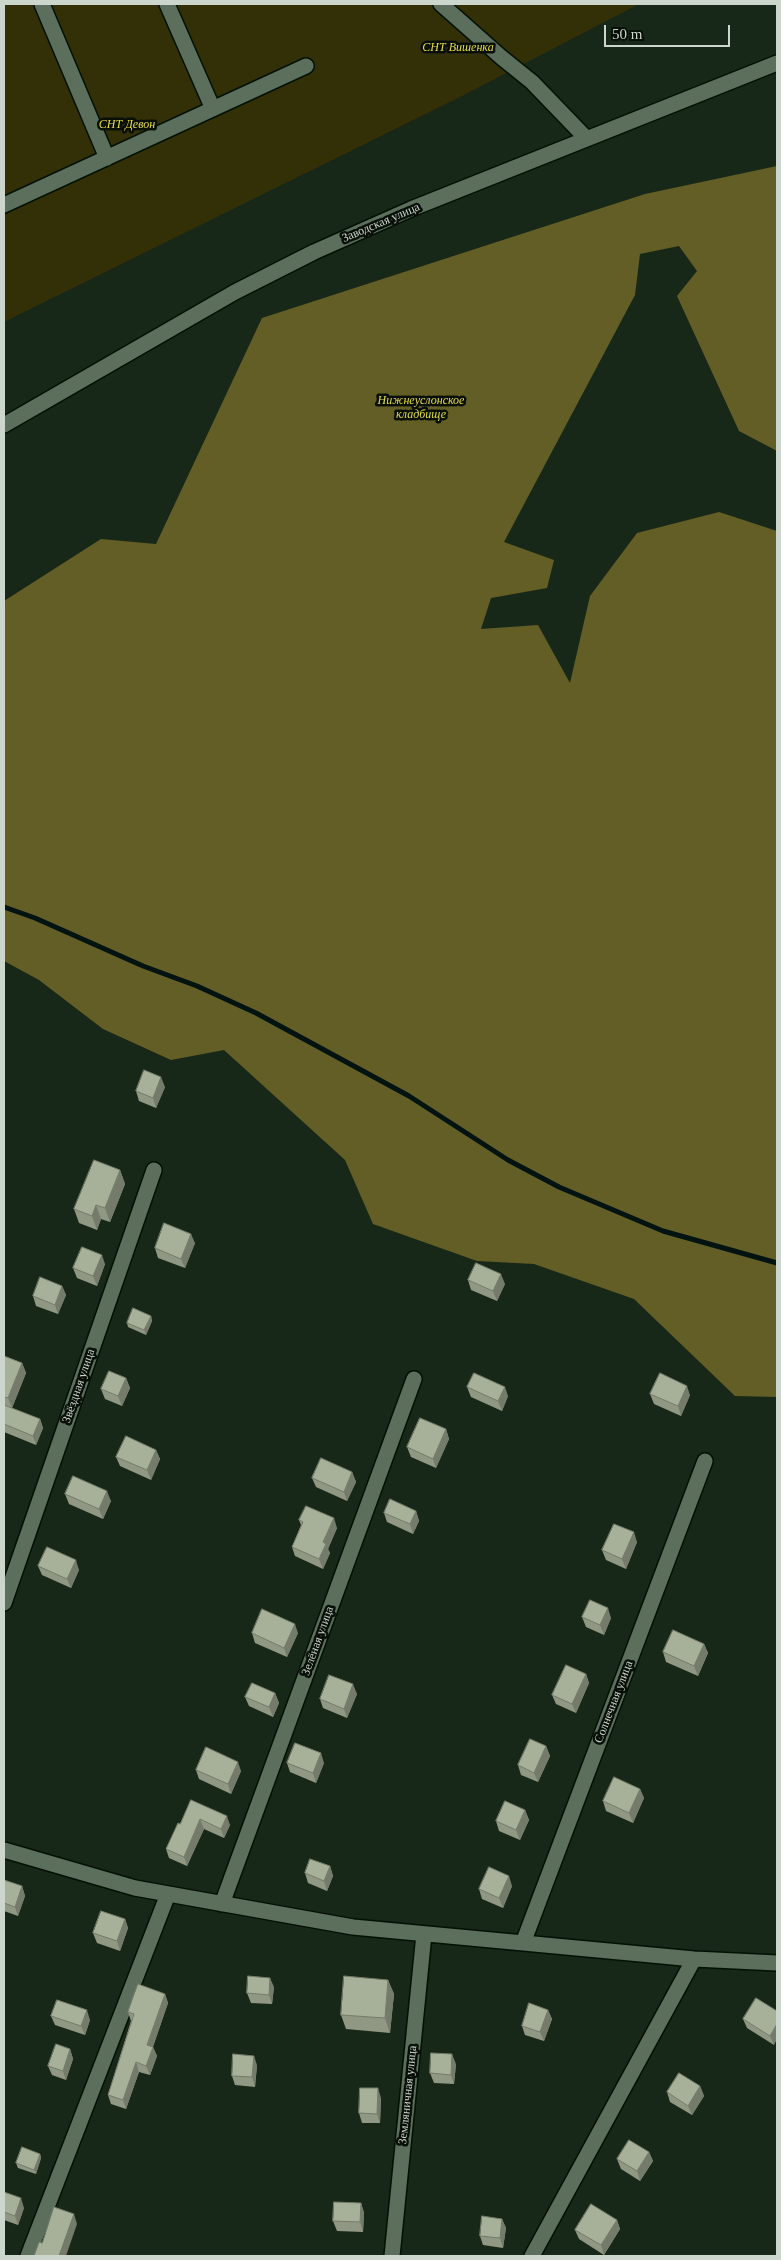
<!DOCTYPE html>
<html>
<head>
<meta charset="utf-8">
<style>
  body { margin:0 }
  #map { position:relative; width:781px; height:2260px; overflow:hidden; background:#182818; font-family:"Times New Roman",serif }
  canvas { display:block }
  .frame { position:absolute; inset:0; border:5px solid #ccd6cc; pointer-events:none }
  .scale { position:absolute; left:604px; top:25px; width:126px; height:22px; box-sizing:border-box; border:2px solid #ccd6cc; border-top:0; padding-left:6px; font-size:15px; line-height:18px; white-space:nowrap; color:#ccd6cc; -webkit-text-stroke:4px #080f08; paint-order:stroke }
</style>
</head>
<body>
<div id="map">
<canvas width="781" height="2260"></canvas>
<div class="frame"></div>
<div class="scale">50 m</div>
</div>
<script>
const context = document.querySelector('canvas').getContext('2d');
context.lineJoin = 'round';
function paint(path, color) {
  context.fillStyle = color;
  context.fill(path, 'evenodd');
}
function stroke(path, color, width, dash) {
  context.strokeStyle = color;
  context.lineWidth = width;
  context.lineCap = dash ? 'butt' : 'round';
  context.setLineDash(dash || []);
  context.stroke(path);
}
function label(font, color, halo, rows, align = 'center') {
  context.font = font + ' "Times New Roman",serif';
  context.lineWidth = 5;
  context.setLineDash([]);
  context.textBaseline = 'middle';
  context.strokeStyle = halo;
  context.fillStyle = color;
  for (const [text, x, y, turn = 0] of rows) {
    context.save();
    context.translate(x, y);
    context.rotate((+turn || 0) * Math.PI / 180);
    context.textAlign = isNaN(turn) ? turn : align;
    if (halo) context.strokeText(text, 0, 0);
    context.fillText(text, 0, 0);
    context.restore();
  }
}
const green = new Path2D(`
  M4 4H639L462 96 4 322Z`);
const forest = new Path2D(`
  M777 166V451L739 431 677 296 697 271 679 246 640 254 635 295 504 542 554 560 547 588 491 598 481 629 538 625 570 683 590 596 637 533 719 512 777 531V1397L735 1396 634 1299 534 1264 477 1261 373 1224 345 1160 224 1050 171 1060 103 1029 39 980 4 961V601L101 539 156 544 262 318 645 194Z`);
const stream = new Path2D(`
  M4 907 35 918 143 966 197 986 256 1013 409 1096 508 1160 559 1187 663 1231 777 1263`);
const minor = new Path2D(`
  M42 4 107 158
  M167 4 213 109
  M441 4 501 57 532 82 586 138
  M4 205 306 66
  M4 425 235 292 314 252 411 209 777 63
  M4 1603 154 1170
  M4 1850 135 1888 353 1927 694 1959 777 1963
  M222 1904 414 1379
  M523 1943 705 1461
  M28 2256 168 1894
  M392 2256 424 1934
  M532 2256 694 1959`);
const wall = new Path2D(`
  M165 1087 156 1108 139 1101 136 1091Z
  M120 1170 125 1184 110 1222 101 1219 97 1230 79 1223 74 1209Z
  M195 1243 185 1268 158 1258 155 1248Z
  M105 1264 97 1286 77 1278 73 1268Z
  M468 1280 505 1284 497 1301 471 1290Z
  M62 1286 66 1295 58 1314 36 1306 33 1296Z
  M151 1316 152 1321 146 1335 128 1327 127 1323Z
  M4 1356 22 1363 26 1373 12 1408 40 1419 43 1428 36 1445 4 1432Z
  M126 1378 130 1388 122 1406 105 1399 101 1389Z
  M467 1387 508 1396 502 1411 471 1397Z
  M650 1394 690 1395 681 1416 654 1404Z
  M446 1429 449 1439 436 1468 411 1457 407 1447Z
  M156 1450 160 1459 151 1480 120 1466 116 1457Z
  M352 1472 356 1482 347 1501 316 1487 312 1478Z
  M65 1494 111 1501 103 1519 69 1504Z
  M416 1511 419 1521 413 1534 387 1522 384 1513Z
  M299 1520 337 1528 328 1549 330 1553 323 1569 295 1556 292 1547 301 1525Z
  M637 1542 626 1569 606 1560 602 1550Z
  M38 1566 79 1570 71 1588 42 1575Z
  M582 1617 611 1618 604 1635 586 1627Z
  M252 1633H298L287 1657 255 1643Z
  M704 1644 708 1653 698 1676 666 1662 663 1652Z
  M586 1674 589 1683 576 1713 556 1704 552 1695Z
  M275 1693 279 1703 273 1717 249 1706 245 1697Z
  M357 1694 347 1718 323 1708 320 1699Z
  M546 1746 550 1756 538 1782 521 1775 518 1765Z
  M287 1763H324L316 1783 290 1772Z
  M196 1770 241 1771 231 1794 199 1779Z
  M640 1789 644 1798 633 1823 606 1811 603 1801Z
  M191 1800 230 1825 224 1838 204 1829 187 1866 169 1858 166 1849 180 1824Z
  M525 1810 529 1820 520 1840 499 1831 496 1821Z
  M330 1866 333 1876 327 1891 308 1883 305 1873Z
  M4 1880 22 1886 25 1896 18 1916 4 1911Z
  M512 1886 503 1908 482 1899 479 1889Z
  M125 1919 128 1928 120 1951 97 1943 93 1933Z
  M388 1980 394 1994 390 2033 346 2029 341 2015Z
  M274 1987 272 2004 251 2003 247 1993Z
  M165 1994 168 2003 153 2047 157 2056 150 2075 139 2072 126 2109 111 2104 108 2095 131 2021 128 2012Z
  M548 2010 552 2019 544 2041 525 2035 522 2026Z
  M777 2011 774 2045 747 2028 743 2019Z
  M51 2016 90 2020 85 2035 55 2025Z
  M70 2049 73 2059 66 2080 52 2075 48 2066Z
  M456 2064 454 2084 434 2083 430 2073Z
  M257 2065 255 2087 235 2085 232 2076Z
  M700 2086 704 2096 692 2115 670 2102 667 2092Z
  M381 2098 380 2123H362L359 2113Z
  M649 2152 653 2161 640 2181 621 2169 617 2159Z
  M40 2154 41 2158 36 2174 18 2168 16 2163Z
  M4 2192 24 2208 18 2225 4 2220Z
  M361 2203 364 2213 363 2232 337 2231 333 2221Z
  M502 2219 506 2228 503 2248 483 2245 480 2236Z
  M617 2220 620 2229 604 2255 579 2239 575 2230Z`);
const shadedWall = new Path2D(`
  M161 1077 165 1087 156 1108 153 1098Z
  M120 1170 125 1184 110 1222 105 1208Z
  M96 1205 101 1219 97 1230 92 1216Z
  M191 1234 195 1243 185 1268 181 1259Z
  M102 1255 105 1264 97 1286 93 1276Z
  M501 1274 505 1284 497 1301 493 1291Z
  M62 1286 66 1295 58 1314 55 1305Z
  M151 1316 152 1321 146 1335 144 1330Z
  M22 1363 26 1373 12 1408 8 1398Z
  M126 1378 130 1388 122 1406 118 1396Z
  M687 1386 690 1395 681 1416 678 1406Z
  M505 1387 508 1396 502 1411 498 1401Z
  M40 1419 43 1428 36 1445 33 1436Z
  M446 1429 449 1439 436 1468 433 1459Z
  M156 1450 160 1459 151 1480 147 1470Z
  M352 1472 356 1482 347 1501 344 1492Z
  M107 1491 111 1501 103 1519 99 1509Z
  M416 1511 419 1521 413 1534 410 1524Z
  M334 1518 337 1528 328 1549 330 1553 323 1569 319 1559 323 1542Z
  M634 1532 637 1542 626 1569 622 1559Z
  M76 1560 79 1570 71 1588 67 1579Z
  M608 1608 611 1618 604 1635 600 1625Z
  M295 1624 298 1633 287 1657 284 1648Z
  M704 1644 708 1653 698 1676 694 1666Z
  M586 1674 589 1683 576 1713 572 1704Z
  M353 1684 357 1694 347 1718 344 1709Z
  M275 1693 279 1703 273 1717 269 1707Z
  M546 1746 550 1756 538 1782 534 1773Z
  M321 1753 324 1763 316 1783 313 1773Z
  M238 1762 241 1771 231 1794 228 1784Z
  M640 1789 644 1798 633 1823 629 1813Z
  M525 1810 529 1820 520 1840 516 1830Z
  M227 1816 230 1825 224 1838 221 1829Z
  M200 1819 204 1829 187 1866 184 1857Z
  M330 1866 333 1876 327 1891 324 1881Z
  M509 1876 512 1886 503 1908 499 1898Z
  M22 1886 25 1896 18 1916 15 1907Z
  M125 1919 128 1928 120 1951 117 1941Z
  M270 1978 274 1987 272 2004 269 1995Z
  M388 1980 394 1994 390 2033 385 2018Z
  M165 1994 168 2003 151 2052 153 2047 157 2056 150 2075 146 2066 147 2045Z
  M87 2010 90 2020 85 2035 81 2026Z
  M548 2010 552 2019 544 2041 540 2032Z
  M777 2024V2039L774 2045 770 2036Z
  M70 2049 73 2059 66 2080 63 2071Z
  M452 2054 456 2064 454 2084 451 2075Z
  M254 2056 257 2065 255 2087 252 2077Z
  M136 2062 139 2072 126 2109 123 2100Z
  M700 2086 704 2096 692 2115 688 2106Z
  M378 2088 381 2098 380 2123 377 2114Z
  M649 2152 653 2161 640 2181 637 2171Z
  M40 2154 41 2158 36 2174 34 2170Z
  M21 2198 24 2208 18 2225 15 2216Z
  M361 2203 364 2213 363 2232 360 2222Z
  M74 2214 77 2224 66 2256H59Z
  M502 2219 506 2228 503 2248 500 2238Z
  M617 2220 620 2229 604 2255 601 2245Z`);
const building = new Path2D(`
  M144 1070 161 1077 153 1098 136 1091Z
  M94 1160 120 1170 105 1208 96 1205 92 1216 74 1209Z
  M164 1223 191 1234 181 1259 155 1248Z
  M82 1247 102 1255 93 1276 73 1268Z
  M476 1263 501 1274 493 1291 468 1280Z
  M40 1277 62 1286 55 1305 33 1296Z
  M133 1308 151 1316 144 1330 127 1323Z
  M4 1356 22 1363 8 1398 4 1397Z
  M109 1371 126 1378 118 1396 101 1389Z
  M474 1373 505 1387 498 1401 467 1387Z
  M660 1373 687 1386 678 1406 650 1394Z
  M4 1405 40 1419 33 1436 4 1424Z
  M420 1418 446 1429 433 1459 407 1447Z
  M126 1436 156 1450 147 1470 116 1457Z
  M321 1458 352 1472 344 1492 312 1478Z
  M73 1476 107 1491 99 1509 65 1494Z
  M390 1499 416 1511 410 1524 384 1513Z
  M306 1506 334 1518 323 1542 326 1544 319 1559 292 1547 303 1522 299 1520Z
  M614 1524 634 1532 622 1559 602 1550Z
  M47 1547 76 1560 67 1579 38 1566Z
  M590 1600 608 1608 600 1625 582 1617Z
  M262 1609 295 1624 284 1648 252 1633Z
  M673 1630 704 1644 694 1666 663 1652Z
  M566 1665 586 1674 572 1704 552 1695Z
  M329 1675 353 1684 344 1709 320 1699Z
  M252 1683 275 1693 269 1707 245 1697Z
  M530 1739 546 1746 534 1773 518 1765Z
  M295 1743 321 1753 313 1773 287 1763Z
  M206 1747 238 1762 228 1784 196 1770Z
  M614 1777 640 1789 629 1813 603 1801Z
  M191 1800 227 1816 221 1829 200 1819 184 1857 166 1849 178 1823 180 1824Z
  M505 1801 525 1810 516 1830 496 1821Z
  M310 1859 330 1866 324 1881 305 1873Z
  M489 1867 509 1876 499 1898 479 1889Z
  M4 1880 22 1886 15 1907 4 1903Z
  M101 1911 125 1919 117 1941 93 1933Z
  M248 1976 270 1978 269 1995 247 1993Z
  M344 1976 388 1980 385 2018 341 2015Z
  M138 1984 165 1994 147 2045 153 2047 146 2066 136 2062 123 2100 108 2095 134 2014 128 2012Z
  M756 1998 777 2011V2024L770 2036 743 2019Z
  M57 2000 87 2010 81 2026 51 2016Z
  M529 2003 548 2010 540 2032 522 2026Z
  M56 2044 70 2049 63 2071 48 2066Z
  M431 2053 452 2054 451 2075 430 2073Z
  M233 2054 254 2056 252 2077 232 2076Z
  M679 2073 700 2086 688 2106 667 2092Z
  M360 2088H378L377 2114 359 2113Z
  M629 2140 649 2152 637 2171 617 2159Z
  M22 2147 40 2154 34 2170 16 2163Z
  M4 2192 21 2198 15 2216 4 2212Z
  M334 2202 361 2203 360 2222 333 2221Z
  M591 2204 617 2220 601 2245 575 2230Z
  M54 2207 74 2214 59 2256H34L39 2242 42 2243Z
  M482 2216 502 2219 500 2238 480 2236Z`);
const parkNames = [
  ["СНТ Вишенка",458,48],
  ["СНТ Девон",127,125],
  ["Нижнеуслонское",421,401],
  ["кладбище",421,415]
];
const streetNames = [
  ["Заводская улица",381,223,-23],
  ["Звёздная улица",79,1386,-71],
  ["Зелёная улица",318,1641,-70],
  ["Солнечная улица",614,1702,-69],
  ["Земляничная улица",408,2095,-84]
];
paint(green, '#333007');
paint(forest, '#635e25');
stroke(stream, '#021311', 5);
stroke(minor, '#031104', 18);
stroke(minor, '#5c6f5c', 15);
paint(wall, '#909783');
paint(shadedWall, '#757b6a');
paint(building, '#a7b098');
stroke(building, '#757b6a', 1);
label('italic 12px', '#e6da4a', '#080f08', parkNames);
label('12px', '#ccd6cc', '#080f08', streetNames);
</script>
</body>
</html>
